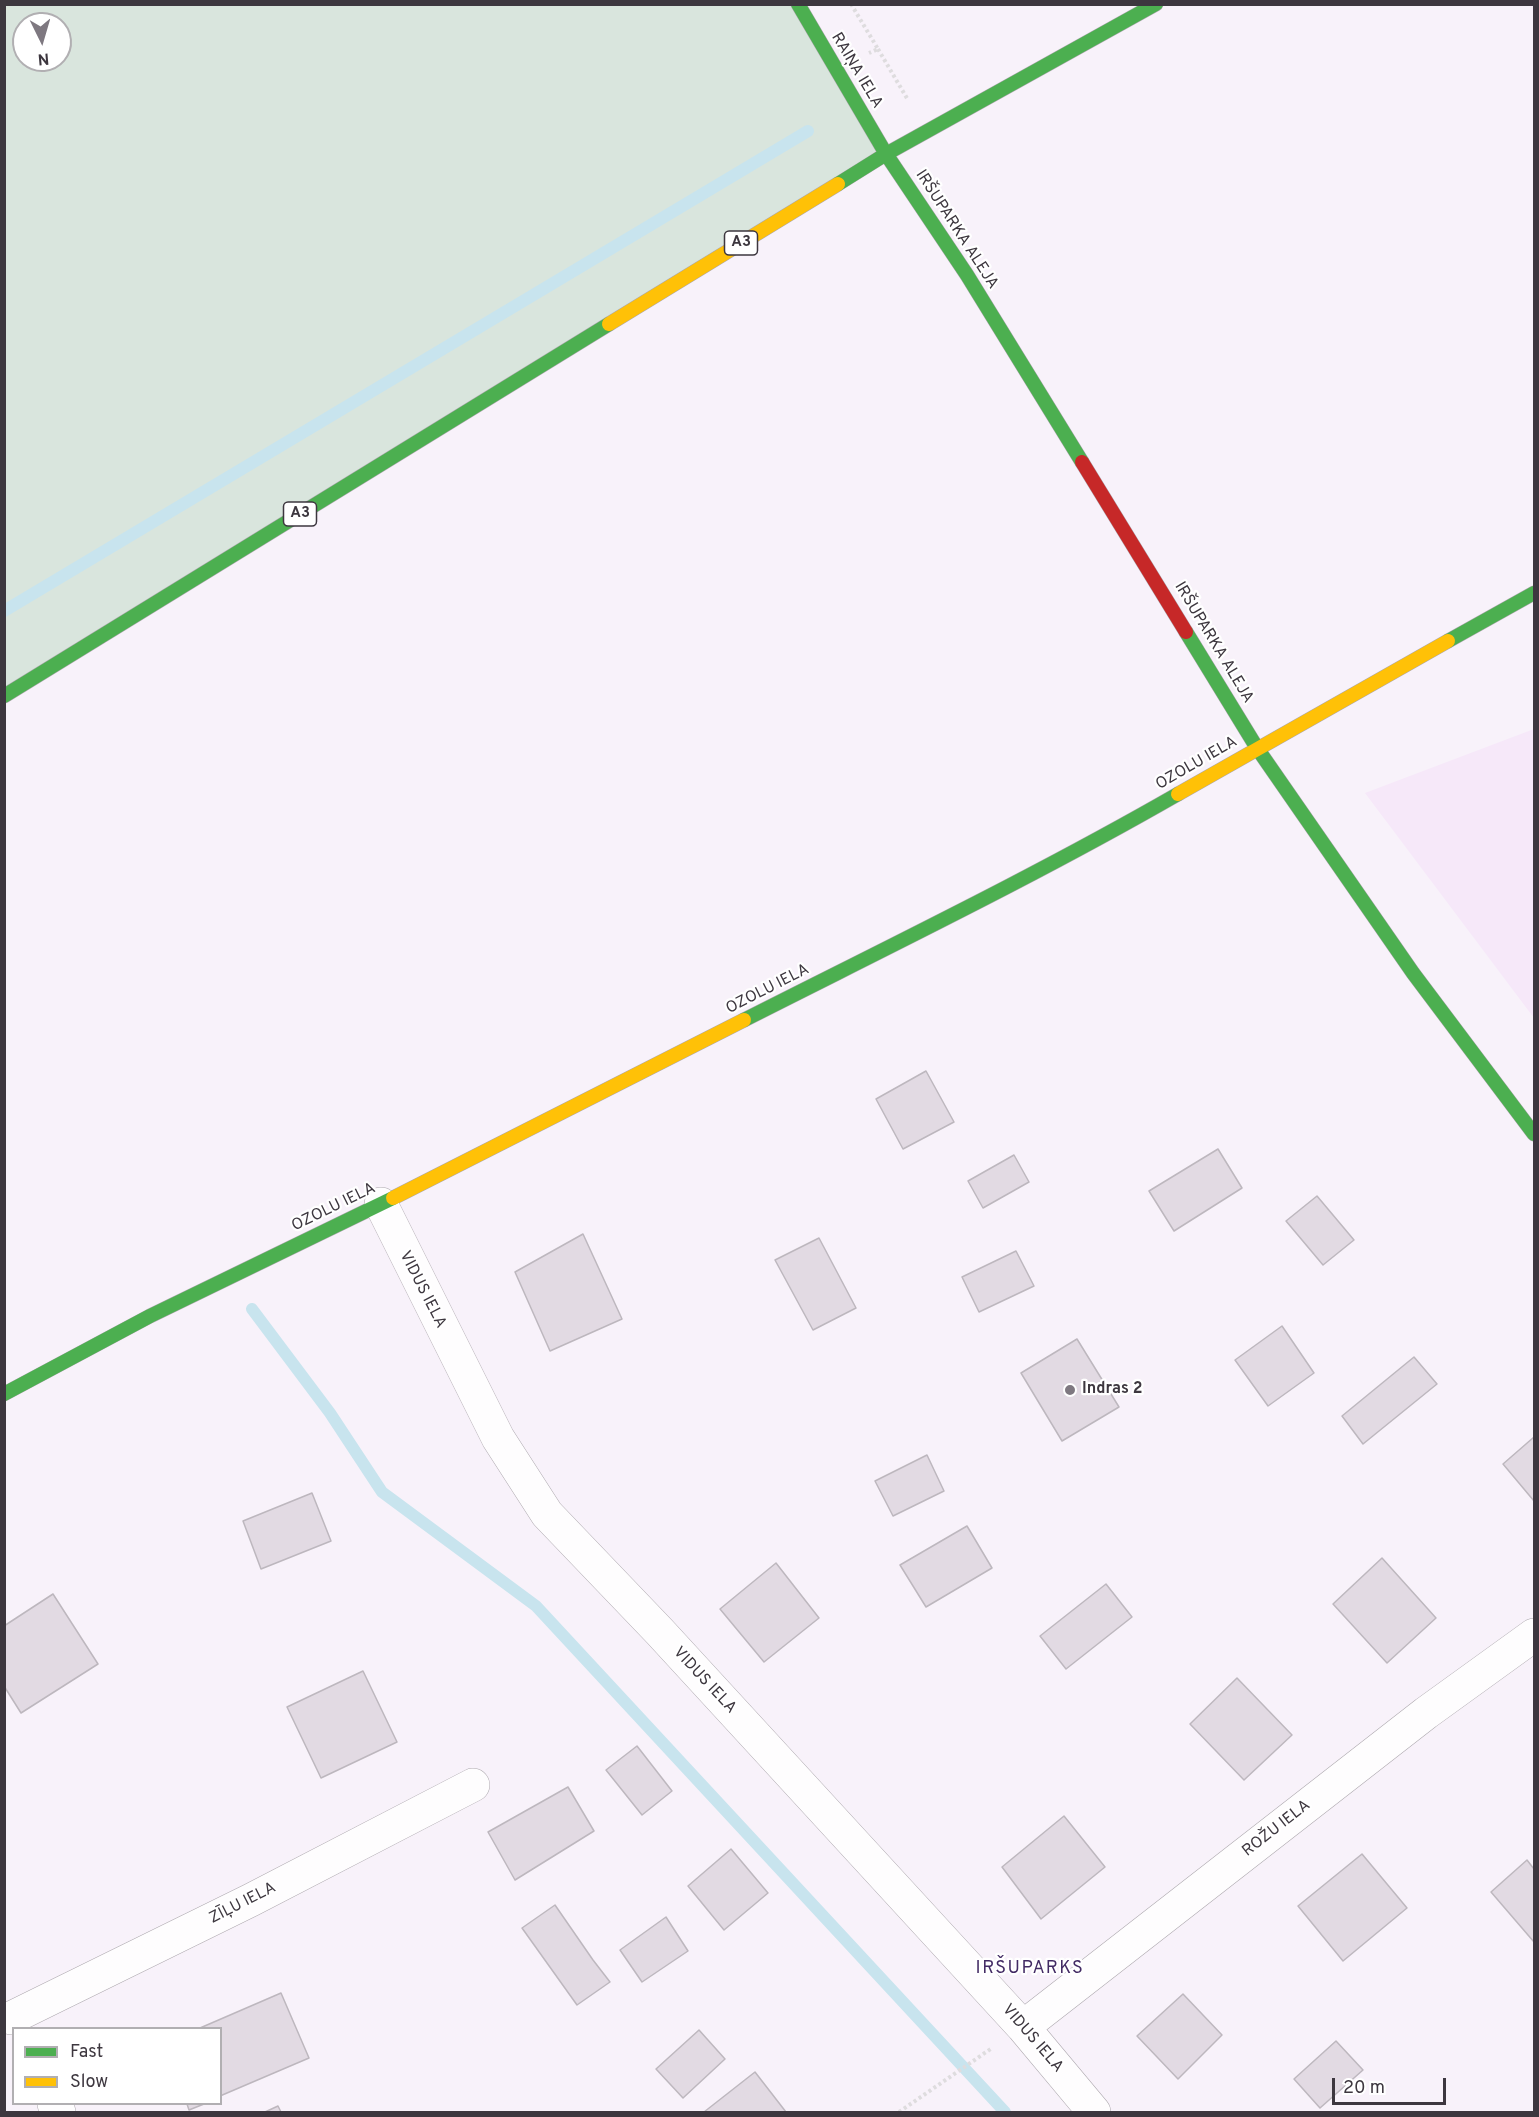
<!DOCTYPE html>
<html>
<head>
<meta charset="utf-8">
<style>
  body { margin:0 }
  #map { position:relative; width:1539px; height:2117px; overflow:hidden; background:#f8f2fa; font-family:Overpass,sans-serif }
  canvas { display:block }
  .frame { position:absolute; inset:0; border:6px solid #3d373f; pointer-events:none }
  .legend { position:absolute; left:12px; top:2027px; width:210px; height:78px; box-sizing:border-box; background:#fff; border:2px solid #b1afb2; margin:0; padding:8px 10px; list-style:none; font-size:18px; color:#3d373f }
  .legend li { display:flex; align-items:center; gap:12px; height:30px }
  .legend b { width:30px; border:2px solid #b1afb2 }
  .north { position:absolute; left:12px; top:12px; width:60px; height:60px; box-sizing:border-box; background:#fff; border:2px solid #b1afb2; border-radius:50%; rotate:175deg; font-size:16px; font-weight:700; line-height:24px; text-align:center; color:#3d373f }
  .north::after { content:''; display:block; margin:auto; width:21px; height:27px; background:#7e7880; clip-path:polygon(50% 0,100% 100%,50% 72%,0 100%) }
  .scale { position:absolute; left:1332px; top:2078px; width:114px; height:27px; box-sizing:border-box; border:3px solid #3d373f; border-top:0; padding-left:8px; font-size:18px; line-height:21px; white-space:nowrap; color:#3d373f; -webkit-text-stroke:4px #fff; paint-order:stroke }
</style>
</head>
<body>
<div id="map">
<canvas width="1539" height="2117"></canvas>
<div class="frame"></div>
<ul class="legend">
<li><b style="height:8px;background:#4caf50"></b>Fast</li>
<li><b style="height:8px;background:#ffc107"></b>Slow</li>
</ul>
<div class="north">N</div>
<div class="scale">20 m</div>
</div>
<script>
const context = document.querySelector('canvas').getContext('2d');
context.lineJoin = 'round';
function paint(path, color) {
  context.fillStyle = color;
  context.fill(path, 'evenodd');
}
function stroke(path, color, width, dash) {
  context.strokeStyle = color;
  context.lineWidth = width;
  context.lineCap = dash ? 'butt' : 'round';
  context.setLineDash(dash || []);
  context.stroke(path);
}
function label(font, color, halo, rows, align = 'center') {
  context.font = font + ' Overpass,sans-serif';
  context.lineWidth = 4.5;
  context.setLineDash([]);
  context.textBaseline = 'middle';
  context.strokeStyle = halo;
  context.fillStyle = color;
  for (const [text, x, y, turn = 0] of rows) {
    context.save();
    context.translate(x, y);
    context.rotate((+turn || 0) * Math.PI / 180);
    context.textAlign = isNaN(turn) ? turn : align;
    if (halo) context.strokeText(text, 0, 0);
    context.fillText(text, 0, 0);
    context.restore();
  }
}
const built = new Path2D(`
  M1534 729V1018L1365 793Z`);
const green = new Path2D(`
  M5 5H798L886 154 5 696ZM24 24H60V60H24Z`);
const stream = new Path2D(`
  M4 611 808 131
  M252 1309 330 1413 382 1492 536 1606 1005 2112`);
const building = new Path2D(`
  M926 1071 954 1122 903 1149 876 1099Z
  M1218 1149 1242 1188 1174 1231 1149 1191Z
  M1014 1155 1029 1182 983 1208 968 1181Z
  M1317 1196 1354 1240 1323 1265 1286 1221Z
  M583 1234 622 1319 550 1351 515 1272Z
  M819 1238 856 1308 813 1330 775 1260Z
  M1016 1251 1034 1286 979 1312 962 1277Z
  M1282 1326 1314 1373 1268 1406 1235 1360Z
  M1077 1339 1119 1407 1062 1441 1021 1373Z
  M1414 1357 1437 1384 1363 1444 1342 1416Z
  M1534 1437V1501L1503 1464Z
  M927 1455 944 1491 893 1516 875 1481Z
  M312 1493 331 1541 261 1569 243 1521Z
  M967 1526 992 1568 926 1607 900 1565Z
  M1382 1558 1436 1618 1387 1663 1333 1604Z
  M776 1563 819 1618 764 1662 720 1609Z
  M1106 1584 1132 1617 1066 1669 1040 1636Z
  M53 1594 98 1664 21 1713 4 1686V1626Z
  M363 1671 397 1742 321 1778 287 1707Z
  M1237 1678 1292 1735 1244 1780 1190 1724Z
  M637 1746 672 1791 642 1815 606 1770Z
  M568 1787 594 1831 515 1880 488 1832Z
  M1064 1816 1105 1867 1041 1919 1002 1867Z
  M731 1849 768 1893 724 1930 688 1886Z
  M1362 1854 1407 1908 1343 1961 1298 1906Z
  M1527 1860 1534 1869V1942L1491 1892Z
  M555 1905 593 1960 610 1982 577 2005 522 1928Z
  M666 1917 688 1951 642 1982 620 1950Z
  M281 1993 309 2058 220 2096V2028H200Z
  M1183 1994 1222 2035 1178 2079 1137 2036Z
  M699 2030 725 2059 683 2098 656 2069Z
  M1336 2041 1363 2070 1320 2108 1294 2079Z
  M755 2072 786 2112H704Z
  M187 2104H204L189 2110Z
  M278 2106 281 2112H265Z`);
const path = new Path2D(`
  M851 4 878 49 869 53
  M878 49 908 100
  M899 2112 992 2048`);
const street = new Path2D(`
  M381 1204 498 1438 547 1514 660 1632 1023 2027 1094 2112
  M11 2018 251 1900 473 1785
  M1023 2027 1426 1713 1534 1635
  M54 2104 59 2112`);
const fast = new Path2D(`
  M798 4 886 154 967 275 1082 462
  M838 184 886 154 1156 4
  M1186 632 1257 748 1413 973 1534 1134
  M1448 641 1534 593
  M4 696 609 324
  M744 1020C890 946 1037 875 1178 794
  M4 1394 150 1316 393 1198`);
const slow = new Path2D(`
  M609 324 838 184
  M1178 794 1448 641
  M393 1198 744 1020`);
const jam = new Path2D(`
  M1082 462 1186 632`);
const markers = [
  [1070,1390,6,"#7e7880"]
];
const shields = [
  [741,243,33],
  [300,514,33]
];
const shieldNames = [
  ["A3",741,243],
  ["A3",300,514]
];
const streetNames = [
  ["RAIŅA IELA",856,71,59],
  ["IRŠUPARKA ALEJA",956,230,57],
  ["IRŠUPARKA ALEJA",1213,643,59],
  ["OZOLU IELA",1197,764,-30],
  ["OZOLU IELA",768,990,-27],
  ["OZOLU IELA",334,1208,-26],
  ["VIDUS IELA",422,1290,63],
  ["VIDUS IELA",704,1681,47],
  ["ROŽU IELA",1277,1829,-38],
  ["ZĪĻU IELA",243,1904,-27],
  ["VIDUS IELA",1032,2039,49]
];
const poiNames = [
  ["Indras 2",1082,1390]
];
const neighbourhoodNames = [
  ["IRŠUPARKS",1030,1969]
];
paint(built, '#f6e8f9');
paint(green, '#d9e5dd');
stroke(stream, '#c8e4ee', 12);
paint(building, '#e2dae3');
stroke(building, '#bdb7be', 1.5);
stroke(street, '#ada8ae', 34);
stroke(fast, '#ada8ae', 15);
stroke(slow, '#ada8ae', 15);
stroke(jam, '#ada8ae', 15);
stroke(path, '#dedcde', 4, [3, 3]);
stroke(street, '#fefdfe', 33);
stroke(fast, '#4caf50', 14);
stroke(slow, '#ffc107', 14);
stroke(jam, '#c62828', 14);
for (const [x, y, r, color] of markers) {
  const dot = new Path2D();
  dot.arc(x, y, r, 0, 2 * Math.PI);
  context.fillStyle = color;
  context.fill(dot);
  stroke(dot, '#fff', 2);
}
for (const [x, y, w] of shields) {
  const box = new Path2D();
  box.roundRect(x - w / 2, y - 12, w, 24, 4.5);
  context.fillStyle = '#fff';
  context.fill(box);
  stroke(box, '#3d373f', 1.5);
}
label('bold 15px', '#3d373f', null, shieldNames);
label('16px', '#3d373f', '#fff', streetNames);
label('bold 16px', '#3d373f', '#fff', poiNames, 'left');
context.letterSpacing = '1.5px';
label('18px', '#422a64', '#fff', neighbourhoodNames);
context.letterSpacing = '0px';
</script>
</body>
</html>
